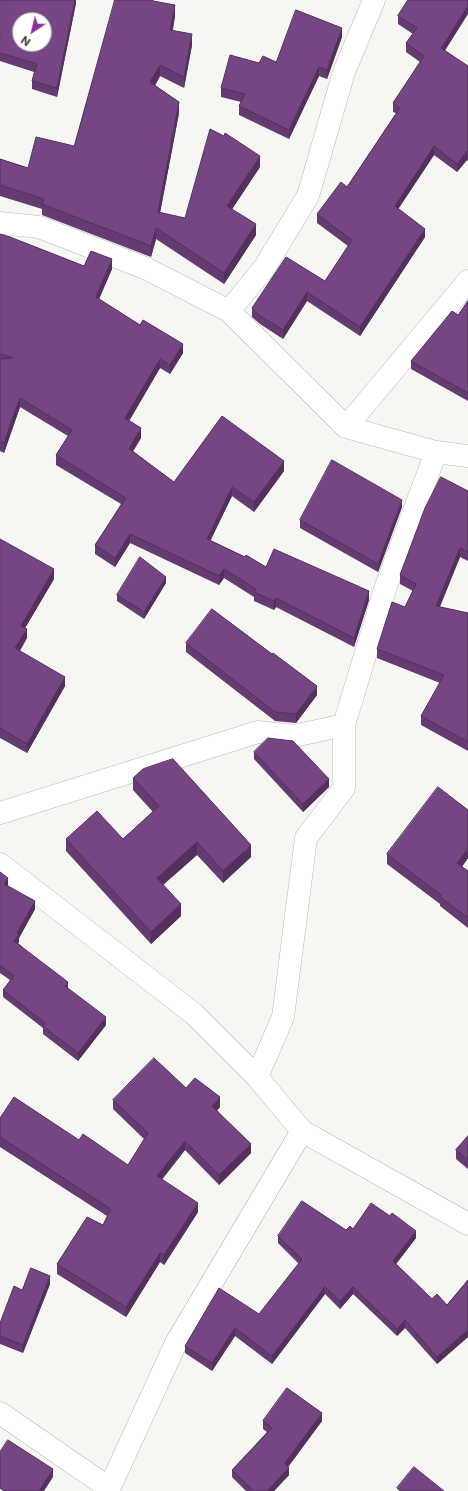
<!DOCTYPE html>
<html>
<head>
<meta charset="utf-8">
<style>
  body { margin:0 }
  #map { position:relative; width:468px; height:1491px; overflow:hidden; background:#f6f7f3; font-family:Inter,sans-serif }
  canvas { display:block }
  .north { position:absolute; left:12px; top:12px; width:40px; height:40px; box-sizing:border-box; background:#fff; border:1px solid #adadad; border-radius:50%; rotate:215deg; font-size:11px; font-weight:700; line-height:16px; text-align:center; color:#313231 }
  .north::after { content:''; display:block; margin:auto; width:14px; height:18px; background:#8933a1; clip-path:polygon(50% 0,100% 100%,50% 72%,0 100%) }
</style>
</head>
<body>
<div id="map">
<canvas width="468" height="1491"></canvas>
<div class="north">N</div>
</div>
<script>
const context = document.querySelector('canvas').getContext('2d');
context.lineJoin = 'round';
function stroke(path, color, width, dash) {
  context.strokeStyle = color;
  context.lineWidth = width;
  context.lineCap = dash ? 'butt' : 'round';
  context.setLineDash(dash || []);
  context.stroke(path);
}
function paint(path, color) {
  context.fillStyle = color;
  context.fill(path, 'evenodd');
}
const minor = new Path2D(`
  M0 223 39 227 145 268 229 311 346 427 436 452 468 456
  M229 311 264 268 308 196 344 72 374 0
  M346 427 468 281
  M0 813 258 732 294 736 344 725
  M0 864 194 1014 257 1077 302 1131 468 1224
  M257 1077 283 1017 306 838 344 788V725L386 586 436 452
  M0 1413 109 1488
  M108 1491 176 1343 302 1131`);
const wall = new Path2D(`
  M0 0H76V3L57 97 32 89V81L34 72 0 61Z
  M408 0 445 51 468 66V161L467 160 457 172 434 155 398 209 425 237 360 336 307 301 283 339 260 324 252 317V308L325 281 348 246 317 223V214L347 187 396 113 393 112V103L420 62 406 52V43L413 34 398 24V16Z
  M156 1 175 16 173 30 192 45 184 88 160 76 155 86 179 113 160 213 185 218 260 167 232 209 256 235 224 284 156 239 151 257 42 215V209L0 196V159L28 168 74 146Z
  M342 37 327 79 319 76 289 139 239 115V106L241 102 221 97V88L259 63 276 62Z
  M0 234 84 266 112 269 99 299 183 353 170 374 160 368 129 421 141 438 133 451 174 482 284 471 254 512 232 496 210 540 245 557 266 567 369 600 354 647 276 607 274 610 254 601V597L224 578 219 585 130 543 115 567 95 554V545L121 504 56 465V455L68 436 20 407 4 453 0 451Z
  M468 301V401L411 369V361L458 315Z
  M468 491V561L460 557 440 607 468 613V751L421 725V716L440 683 377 658V649L405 607 413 591 400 584V575Z
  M402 507 378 572 300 528V520Z
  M0 539 54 579 25 628 27 638 20 651 65 686 27 753 0 738Z
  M166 583 144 619 117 601V595Z
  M186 643 317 695 296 723 275 721 186 652Z
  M254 752 329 787 303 812 254 759Z
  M133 778 251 857 223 883 197 855 163 885 181 916 151 944 66 851V839H123L153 812 133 790Z
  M468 810V858L462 867 468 871V928L440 906V904L387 864V854Z
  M0 872 8 886 35 909 19 938V942L18 943 68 989 106 1025 78 1061 43 1034V1028L3 997V990L10 980 0 973Z
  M186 1088 220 1107 217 1110 251 1153 219 1185 185 1150 162 1179 198 1212 164 1265 160 1262 126 1317 57 1274V1264L103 1225 107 1216 0 1147V1118L79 1140 128 1165 144 1139 113 1109V1100Z
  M468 1136V1169L456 1159V1150Z
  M353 1229 416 1238 396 1264 432 1299 447 1305 468 1280V1337L437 1364 405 1328 397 1336 353 1294 340 1309 325 1294 272 1364 235 1336 212 1371 185 1353V1346L259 1314 299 1264 278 1243V1236L346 1230Z
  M50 1284 23 1353 0 1344V1323L22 1290Z
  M263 1421H322L288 1467 289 1475 274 1491H246L232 1477V1470L267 1432 263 1429Z`);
const shadedWall = new Path2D(`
  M75 0H76V3L57 97V88Z
  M175 5V16L170 41V30Z
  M468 6V14L441 57V48Z
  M342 28V37L327 79V70Z
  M192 34V45L184 88V77Z
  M160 65V76L150 93V82Z
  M319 67V76L289 139V130Z
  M179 102V113L158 223V212Z
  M434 146V155L395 214V206Z
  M467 151V160L457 172V164Z
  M260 156V167L227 217V206Z
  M256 224V235L224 284V273Z
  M156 228V239L151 257V246Z
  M425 229V237L360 336V327Z
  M112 259V269L96 306V297Z
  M307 292V301L283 339V330Z
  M183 344V353L170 374V365Z
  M160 359V368L125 428V418Z
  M20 398V407L4 453V443Z
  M141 428V438L129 458V449Z
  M284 461V471L254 512V502Z
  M232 487V496L207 548V539Z
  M402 500V507L378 572V564Z
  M130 534V543L115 567V558Z
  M460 548V557L436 615V606Z
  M54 569V579L21 635V626Z
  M224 569V578L219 585V576Z
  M166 577V583L144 619V612Z
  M369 591V600L354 647V638Z
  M276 598V607L274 610V601Z
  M27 629V638L15 658V648Z
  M65 677V686L27 753V744Z
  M317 686V695L296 723V714Z
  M329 779V787L303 812V804Z
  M197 842V855L157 890V878Z
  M251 845V857L223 883V871Z
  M468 849V858L457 873V863Z
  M8 878V886L4 884Z
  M35 901V909L19 938V942L14 948V941L17 933Z
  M181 904V916L151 944V932Z
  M68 982V989L65 986Z
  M106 1017V1025L78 1061V1053Z
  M220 1097V1107L212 1116V1106Z
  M185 1141V1150L157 1186V1176Z
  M251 1144V1153L219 1185V1175Z
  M198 1203V1212L164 1265V1255Z
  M416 1231V1238L393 1268V1261Z
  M160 1253V1262L126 1317V1307Z
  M50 1276V1284L23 1353V1345Z
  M325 1287V1294L272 1364V1356Z
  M353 1287V1294L340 1309V1301Z
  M405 1320V1328L397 1336V1329Z
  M235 1328V1336L212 1371V1363Z
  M468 1330V1337L437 1364V1357Z
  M322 1413V1421L285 1471V1463Z
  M289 1468V1475L274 1491H267Z
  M53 1469V1477L44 1491H39Z`);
const building = new Path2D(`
  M0 0H75L57 88 32 81 37 64 0 53ZM20 20H44V44H20Z
  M115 0H153V1L175 5 170 30 192 34 184 77 160 65 150 82 179 102 158 212 185 218 210 129 224 136 225 133 260 156 227 206 256 224 224 273 156 228 151 246 42 204 44 199 0 185V159L28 168 36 137 74 146Z
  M408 0H468V6L441 48 468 66V152L467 151 457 164 434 146 395 206 425 229 360 327 307 292 283 330 260 316 252 308 286 257 325 281 352 240 317 214 341 182 347 187 400 108 393 103 424 56 406 43 417 28 398 16Z
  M296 10 342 28 327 70 319 67 289 130 239 106 245 94 221 88 230 55 259 63 263 56 276 62Z
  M0 234 10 237 84 266 91 251 112 259 96 297 140 325 143 320 183 344 170 365 160 359 125 418 141 428 129 449 174 482 222 416 284 461 254 502 232 487 207 539 245 557 246 555 266 567 274 549 369 591 354 638 276 598 274 601 254 592 256 589 224 569 219 576 130 534 115 558 95 545 126 498 56 455 72 430 20 398 4 443 0 442V359L13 358 0 354Z
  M468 301V393L411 361 452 311 458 315Z
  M332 460 402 500 378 564 300 520Z
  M441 477 468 491V552L460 548 436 606 468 613V742L421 716 444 675 377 649 392 602 405 607 416 584 400 575 425 508Z
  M0 539 54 569 21 626 27 629 15 648 65 677 27 744 0 728Z
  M140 557 166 577 144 612 117 595Z
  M212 609 272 654 273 653 317 686 296 714 275 712 186 643Z
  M268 738 293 741 329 779 303 804 254 752Z
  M173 759 251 845 223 871 197 842 157 878 181 904 151 932 66 839 97 811 123 839 159 806 133 778 143 769Z
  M438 787 468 810V849L457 863 468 871V918L440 897 441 895 387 854Z
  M0 872 8 878 4 884 35 901 17 933 19 934 14 941 68 982 65 986 106 1017 78 1053 43 1026 45 1023 3 990 14 976 0 965Z
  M154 1058 186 1088 195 1078 220 1097 212 1106 251 1144 219 1175 185 1141 157 1176 198 1203 164 1255 160 1253 126 1307 57 1264 87 1217 103 1225 111 1209 0 1137V1118L14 1097 79 1140 83 1134 128 1165 148 1133 113 1100Z
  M468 1136V1160L456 1150Z
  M302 1201 346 1230 350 1226 353 1229 371 1203 390 1216 392 1213 416 1231 393 1261 432 1299 437 1294 447 1305 468 1280V1330L437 1357 405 1320 397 1329 353 1287 340 1301 325 1287 272 1356 235 1328 212 1363 185 1346 219 1288 259 1314 302 1259 278 1236Z
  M31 1268 50 1276 23 1345 0 1336V1323L14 1286 22 1290Z
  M287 1388 322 1413 285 1463 289 1468 267 1491H254L232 1470 272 1428 263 1421Z
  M8 1440 53 1469 39 1491H4L0 1488V1452Z
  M414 1467 444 1491H400L397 1488Z`);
stroke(minor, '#b6b8b4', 23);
stroke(minor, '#fff', 22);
paint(wall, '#653c72');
paint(shadedWall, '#53315c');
paint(building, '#764684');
stroke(building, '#53315c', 1);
</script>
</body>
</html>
